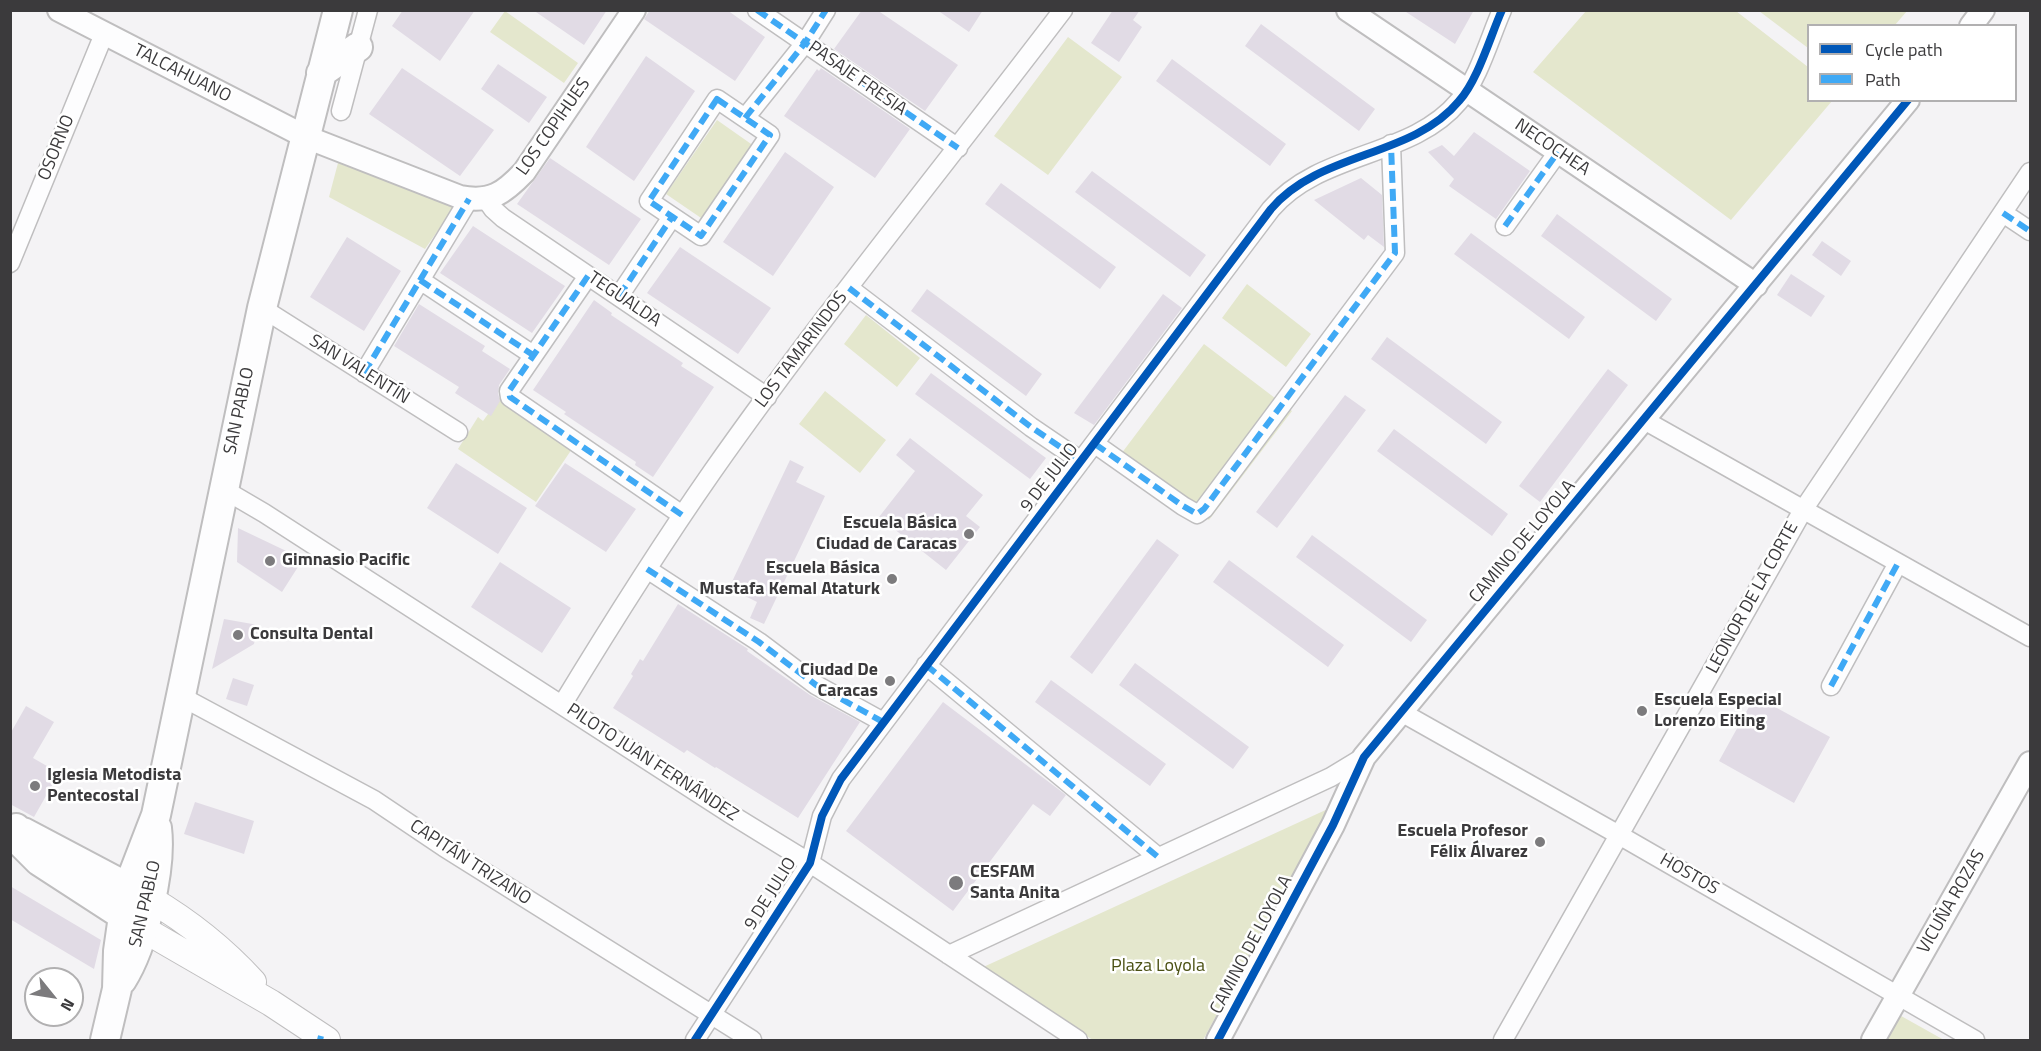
<!DOCTYPE html>
<html>
<head>
<meta charset="utf-8">
<style>
  body { margin:0 }
  #map { position:relative; width:2041px; height:1051px; overflow:hidden; background:#f4f3f5; font-family:"Titillium Web",sans-serif }
  canvas { display:block }
  .frame { position:absolute; inset:0; border:12px solid #3b3a3c; pointer-events:none }
  .legend { position:absolute; left:1807px; top:24px; width:210px; height:78px; box-sizing:border-box; background:#fff; border:2px solid #b1b0b1; margin:0; padding:8px 10px; list-style:none; font-size:18px; color:#3b3a3c }
  .legend li { display:flex; align-items:center; gap:12px; height:30px }
  .legend b { width:30px; border:2px solid #b1b0b1 }
  .north { position:absolute; left:24px; top:967px; width:60px; height:60px; box-sizing:border-box; background:#fff; border:2px solid #b1b0b1; border-radius:50%; rotate:120deg; font-size:16px; font-weight:700; line-height:24px; text-align:center; color:#3b3a3c }
  .north::after { content:''; display:block; margin:auto; width:21px; height:27px; background:#7c7b7d; clip-path:polygon(50% 0,100% 100%,50% 72%,0 100%) }
</style>
</head>
<body>
<div id="map">
<canvas width="2041" height="1051"></canvas>
<div class="frame"></div>
<ul class="legend">
<li><b style="height:8px;background:#0057b8"></b>Cycle path</li>
<li><b style="height:8px;background:#3fa9f5"></b>Path</li>
</ul>
<div class="north">N</div>
</div>
<script>
const context = document.querySelector('canvas').getContext('2d');
context.lineJoin = 'round';
function paint(path, color) {
  context.fillStyle = color;
  context.fill(path, 'evenodd');
}
function stroke(path, color, width, dash) {
  context.strokeStyle = color;
  context.lineWidth = width;
  context.lineCap = dash ? 'butt' : 'round';
  context.setLineDash(dash || []);
  context.stroke(path);
}
function label(font, color, halo, rows, align = 'center') {
  context.font = font + ' "Titillium Web",sans-serif';
  context.lineWidth = 5;
  context.setLineDash([]);
  context.textBaseline = 'middle';
  context.strokeStyle = halo;
  context.fillStyle = color;
  for (const [text, x, y, turn = 0] of rows) {
    context.save();
    context.translate(x, y);
    context.rotate((+turn || 0) * Math.PI / 180);
    context.textAlign = isNaN(turn) ? turn : align;
    if (halo) context.strokeText(text, 0, 0);
    context.fillText(text, 0, 0);
    context.restore();
  }
}
const green = new Path2D(`
  M505 11 578 63 564 83 490 32Z
  M1586 11H1736L1808 67V100L1832 101 1731 220 1533 72Z
  M1759 11H1907L1895 25 1808 26V48Z
  M1068 37 1122 77 1048 175 994 136Z
  M717 120 754 146 704 220 666 194Z
  M338 163 455 206 425 249 329 197Z
  M1247 284 1311 334 1286 367 1222 318Z
  M866 315 920 358 897 387 844 344Z
  M1204 344 1292 411 1209 520 1121 454Z
  M825 391 886 440 860 473 799 424Z
  M501 396 574 446 536 502 458 449 478 417 483 421Z
  M1330 808 1203 1040H1093L979 969Z
  M1894 1012 1944 1040H1878Z`);
const building = new Path2D(`
  M403 10H475L440 61 392 26Z
  M533 10H607L584 45Z
  M650 10H727L765 37 735 81 644 19Z
  M862 10H877L958 65 925 111 834 49Z
  M937 10H983L969 32Z
  M1113 10H1140L1133 20 1142 27 1119 62 1091 43Z
  M1403 10H1474L1455 44Z
  M1261 24 1375 109 1359 131 1245 46Z
  M646 56 695 91 634 181 586 147Z
  M1172 59 1286 144 1270 166 1156 81Z
  M498 64 547 97 529 123 481 89Z
  M402 68 494 130 460 176 369 114Z
  M821 68 910 129 875 178 784 116 817 69 819 71Z
  M1474 132 1530 171 1496 219 1449 186 1454 179 1428 152 1442 145 1454 156Z
  M785 152 834 187 773 276 723 242Z
  M550 158 641 219 609 265 517 204Z
  M1092 171 1206 255 1190 277 1075 192Z
  M1361 178 1382 195 1384 247 1368 235 1364 240 1314 200Z
  M1001 183 1116 267 1100 289 985 204Z
  M1557 214 1672 299 1656 321 1541 236Z
  M473 226 565 286 532 333 440 273Z
  M1471 233 1585 317 1569 339 1454 254Z
  M347 237 401 271 364 331 310 297Z
  M1822 241 1851 261 1841 276 1812 255Z
  M680 247 771 308 738 354 647 293Z
  M1791 274 1825 296 1811 317 1777 295Z
  M927 289 1042 374 1026 396 911 311Z
  M1163 294 1182 308 1094 425 1074 413Z
  M594 300 612 313 611 315 683 363 681 366 714 387 653 477 635 465 636 462 564 414 566 412 533 390Z
  M419 304 485 346 482 351 510 369 499 385 498 393 500 401 491 416 455 393 459 387 394 346Z
  M1387 337 1502 422 1486 444 1371 359Z
  M1608 369 1628 385 1540 502 1519 486Z
  M931 373 1046 458 1030 479 915 394Z
  M1345 395 1366 410 1277 528 1256 512Z
  M1394 429 1508 514 1492 536 1377 451Z
  M910 438 983 495 966 516 980 527 946 570 879 517 915 471 896 455Z
  M790 460 804 467 796 482 825 496 764 624 750 618 757 602 729 588Z
  M456 463 527 508 498 554 427 508Z
  M565 463 636 509 606 552 535 506Z
  M238 528 303 559 282 592 237 562Z
  M1312 535 1427 620 1411 642 1296 557Z
  M1157 539 1179 555 1092 674 1070 657Z
  M1229 560 1344 645 1328 667 1213 582Z
  M500 562 571 608 542 653 471 607Z
  M678 604 748 649 747 651 810 695 860 722 798 818 716 767 715 768 687 750 684 753 613 708 633 676 631 674 640 659 643 661Z
  M224 619 258 625 254 644 212 669Z
  M1135 663 1249 747 1233 769 1119 685Z
  M233 678 254 685 247 706 226 699Z
  M1051 680 1166 764 1150 786 1035 702Z
  M1755 696 1830 737 1794 803 1719 761Z
  M943 702 1066 795 1050 816 1033 804 953 911 846 831Z
  M26 706 54 722 33 758 59 773 34 817 10 804V734Z
  M195 802 254 821 244 854 184 834Z
  M10 886 101 940 94 969 10 919Z`);
const minor = new Path2D(`
  M757 10 958 148
  M717 99 770 135 701 236 649 201Z
  M341 111 368 10
  M745 118 805 43 826 10
  M486 199 493 209 503 218 767 397
  M2003 213 2030 231
  M1505 226 1558 152
  M10 263 104 34
  M588 276 509 391 510 397 682 515
  M420 280 533 355
  M849 288 1031 427 1081 461
  M619 296 672 217
  M262 308 458 432
  M364 373 469 199
  M1644 420 2030 637
  M1095 444 1183 506 1197 514 1204 509 1395 253 1391 144
  M223 489 264 513 732 815 810 863 1078 1040
  M647 569 759 642 816 685 883 722
  M926 665 1158 857
  M1831 686 1898 563
  M182 697 374 800 444 847 752 1040
  M562 705C610 626 659 548 712 472 823 314 946 164 1063 10
  M1401 712 1619 835 1975 1040
  M949 955 1331 777 1364 757
  M695 1040 810 863 822 816 841 779 1271 209C1320 151 1412 158 1459 101 1478 80 1490 37 1502 10
  M1503 1040 1803 510 2030 172`);
const tertiary = new Path2D(`
  M59 10 306 137 460 197C491 203 504 193 524 172L634 10
  M1348 10 1756 285
  M1971 26 1983 10
  M1218 1040 1333 825 1364 757 1908 100
  M1873 1040 2030 763`);
const secondary = new Path2D(`
  M150 899C189 922 223 949 253 982
  M143 929 271 1003 327 1040`);
const primary = new Path2D(`
  M321 73 358 47
  M16 828 22 844 39 861 136 924
  M23 832 144 896
  M122 980C144 945 162 869 157 828
  M105 1040 117 989 118 951 123 916 134 872 156 815 262 308 338 10`);
const quiet = new Path2D(`
  M757 10 958 148
  M717 99 770 135 701 236 649 201Z
  M745 118 805 43 826 10
  M2003 213 2030 231
  M1505 226 1558 152
  M588 276 509 391 510 397 682 515
  M420 280 533 355
  M849 288 1031 427 1081 461
  M619 296 672 217
  M364 373 469 199
  M1095 444 1183 506 1197 514 1204 509 1395 253 1391 144
  M647 569 759 642 816 685 883 722
  M926 665 1158 857
  M1831 686 1898 563
  M320 1040 321 1036`);
const cycleway = new Path2D(`
  M695 1040 810 863 822 816 841 779 1271 209C1320 151 1412 158 1459 101 1478 80 1490 37 1502 10
  M1218 1040 1333 825 1364 757 1908 100`);
const markers = [
  [969,534,6,"#7c7b7d"],
  [270,561,6,"#7c7b7d"],
  [892,579,6,"#7c7b7d"],
  [238,635,6,"#7c7b7d"],
  [890,681,6,"#7c7b7d"],
  [1642,711,6,"#7c7b7d"],
  [35,786,6,"#7c7b7d"],
  [1540,842,6,"#7c7b7d"],
  [956,883,8,"#7c7b7d"]
];
const streetNames = [
  ["TALCAHUANO",182,74,27],
  ["PASAJE FRESIA",857,79,35],
  ["LOS COPIHUES",554,127,-55],
  ["OSORNO",57,148,-68],
  ["NECOCHEA",1552,148,34],
  ["TEGUALDA",624,300,34],
  ["LOS TAMARINDOS",802,350,-53],
  ["SAN VALENTÍN",359,370,32],
  ["SAN PABLO",240,411,-78],
  ["9 DE JULIO",1050,478,-52],
  ["CAMINO DE LOYOLA",1523,542,-50],
  ["LEONOR DE LA CORTE",1753,598,-61],
  ["PILOTO JUAN FERNÁNDEZ",652,763,33],
  ["CAPITÁN TRIZANO",470,863,33],
  ["HOSTOS",1689,875,30],
  ["9 DE JULIO",771,894,-58],
  ["VICUÑA ROZAS",1952,902,-60],
  ["SAN PABLO",146,904,-77],
  ["CAMINO DE LOYOLA",1252,945,-62]
];
const poiNames = [
  ["Escuela Básica",957,524,"right"],
  ["Ciudad de Caracas",957,545,"right"],
  ["Gimnasio Pacific",282,561],
  ["Escuela Básica",880,569,"right"],
  ["Mustafa Kemal Ataturk",880,590,"right"],
  ["Consulta Dental",250,635],
  ["Ciudad De",878,671,"right"],
  ["Caracas",878,692,"right"],
  ["Escuela Especial",1654,701],
  ["Lorenzo Eiting",1654,722],
  ["Iglesia Metodista",47,776],
  ["Pentecostal",47,797],
  ["Escuela Profesor",1528,832,"right"],
  ["Félix Álvarez",1528,853,"right"],
  ["CESFAM",970,873],
  ["Santa Anita",970,894]
];
const parkNames = [
  ["Plaza Loyola",1158,967]
];
paint(green, '#e4e7cd');
paint(building, '#e1dbe5');
stroke(minor, '#bfbebf', 21);
stroke(tertiary, '#bfbebf', 26);
stroke(secondary, '#bfbebf', 28);
stroke(primary, '#bfbebf', 32);
stroke(minor, '#fdfdfe', 18);
stroke(tertiary, '#fdfdfe', 22);
stroke(secondary, '#fdfdfe', 26);
stroke(primary, '#fdfdfe', 28);
stroke(quiet, '#3fa9f5', 6, [12, 6]);
stroke(cycleway, '#0057b8', 8);
for (const [x, y, r, color] of markers) {
  const dot = new Path2D();
  dot.arc(x, y, r, 0, 2 * Math.PI);
  context.fillStyle = color;
  context.fill(dot);
  stroke(dot, '#fff', 2);
}
label('18px', '#3b3a3c', '#fff', streetNames);
label('bold 18px', '#3b3a3c', '#fff', poiNames, 'left');
label('18px', '#4a5013', '#fff', parkNames);
</script>
</body>
</html>
